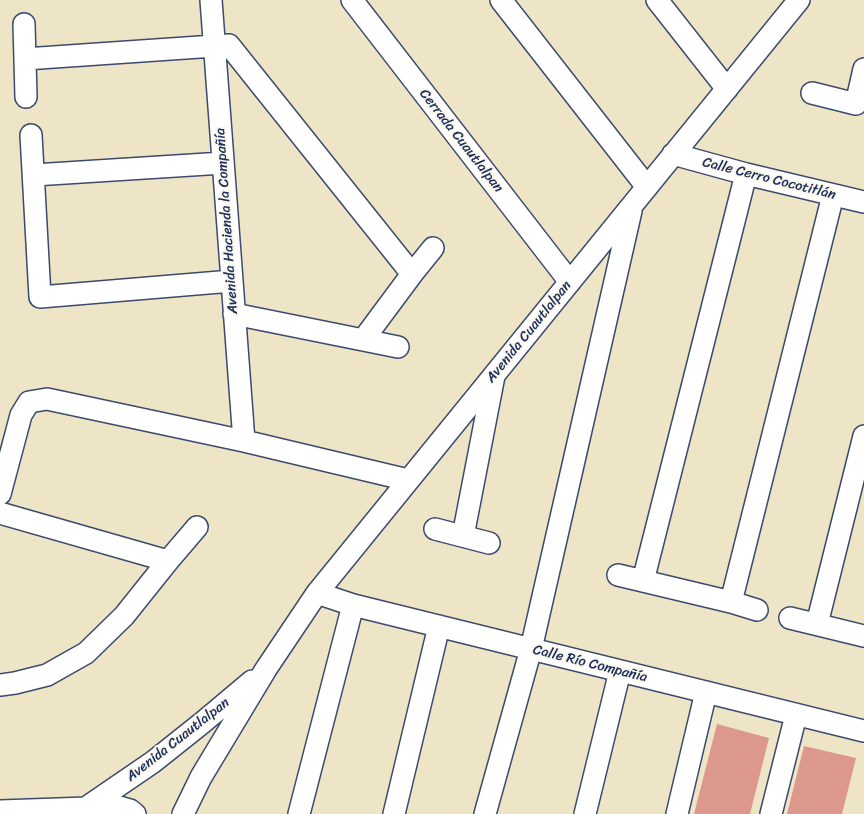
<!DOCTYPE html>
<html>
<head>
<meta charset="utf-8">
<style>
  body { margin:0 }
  canvas { display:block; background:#eee5c7 }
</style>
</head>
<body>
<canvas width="864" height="814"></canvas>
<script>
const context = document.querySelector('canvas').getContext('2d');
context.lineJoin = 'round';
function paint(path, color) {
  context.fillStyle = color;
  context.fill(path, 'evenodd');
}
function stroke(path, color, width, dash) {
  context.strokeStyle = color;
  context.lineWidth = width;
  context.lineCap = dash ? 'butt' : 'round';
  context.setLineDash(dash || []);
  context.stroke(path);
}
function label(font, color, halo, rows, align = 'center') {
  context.font = font + ' Sriracha,sans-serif';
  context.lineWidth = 4;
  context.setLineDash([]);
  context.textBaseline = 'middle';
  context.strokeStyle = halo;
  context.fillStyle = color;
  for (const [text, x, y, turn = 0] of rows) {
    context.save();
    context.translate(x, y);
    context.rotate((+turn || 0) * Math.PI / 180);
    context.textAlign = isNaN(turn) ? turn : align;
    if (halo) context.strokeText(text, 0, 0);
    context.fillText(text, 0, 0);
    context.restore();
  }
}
const building = new Path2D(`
  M717 724 769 738 750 814H694Z
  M804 746 856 758 842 814H787Z`);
const minor = new Path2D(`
  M211 0 244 441
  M352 0 570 282
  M501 0 647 187
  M657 0 727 89
  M24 24 26 97
  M25 59 229 45 412 274
  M812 93 856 104 864 69
  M31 135 40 297 232 281
  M673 154 746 174 864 202
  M34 175 223 163
  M234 314 398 347
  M363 340 412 274 433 248
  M0 494 21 415 29 402 47 399 244 441 408 480
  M0 513 168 561
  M435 529 489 543
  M463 536 494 376
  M618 575 731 602 757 610
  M643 581 746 174
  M317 593 353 605 864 731
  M731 602 833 195
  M790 618 864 636
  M817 624 864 436
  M0 685 15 683 47 675 86 653 124 616 168 561 197 527
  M0 811 87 808 109 804 130 810 135 814
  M77 814 153 762 202 723 252 681
  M183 814 201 777 266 669 317 593 799 0
  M299 814 353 605
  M394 814 439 626
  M485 814 531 649 631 211
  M585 814 620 671
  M677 814 706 692
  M771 814 796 715`);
const streetNames = [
  ["Cerrada Cuautlalpan",461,141,52],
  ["Calle Cerro Cocotitlán",769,179,14],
  ["Avenida Hacienda la Compañía",227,221,-94],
  ["Avenida Cuautlalpan",529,332,-51],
  ["Calle Río Compañía",590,664,14],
  ["Avenida Cuautlalpan",178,740,-38]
];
paint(building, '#dd988d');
stroke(minor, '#3b4a6e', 24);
stroke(minor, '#fff', 21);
label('14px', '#1b2f5e', '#fbf7ec', streetNames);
</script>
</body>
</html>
